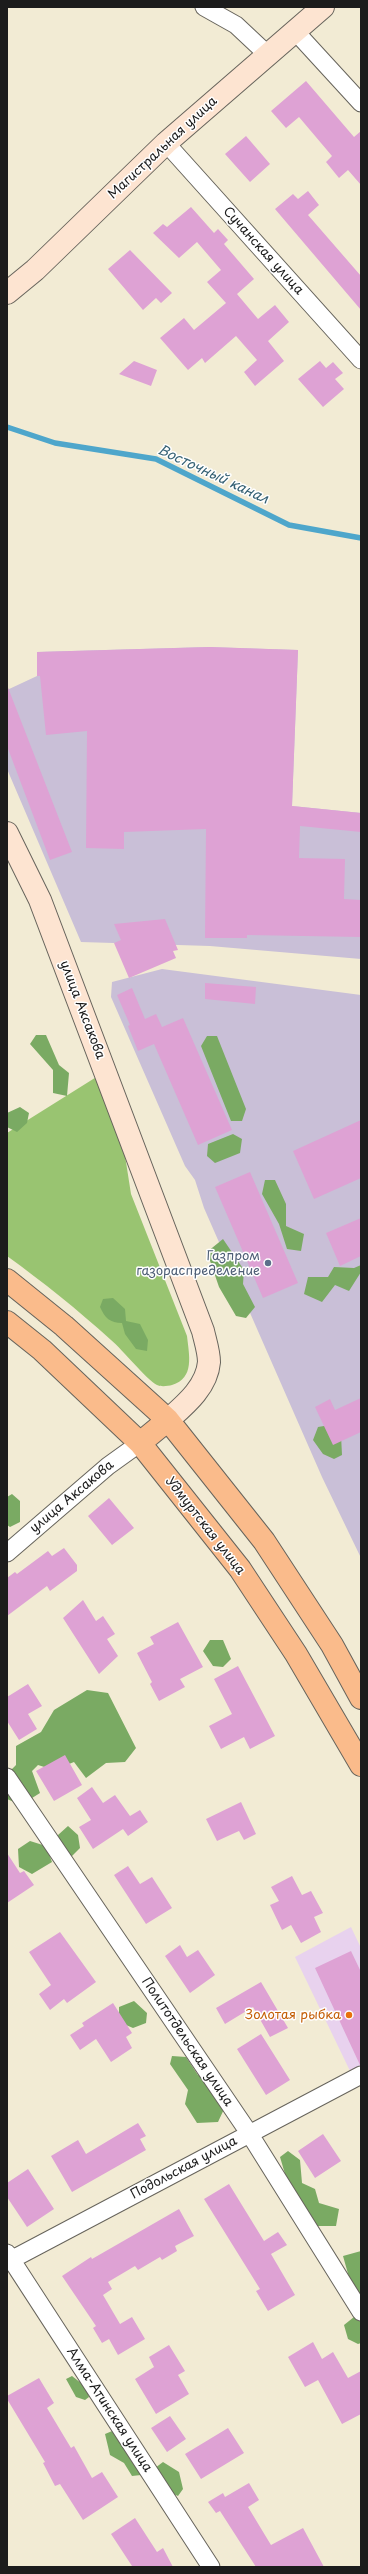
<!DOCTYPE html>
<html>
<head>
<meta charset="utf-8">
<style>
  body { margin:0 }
  #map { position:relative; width:368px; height:2574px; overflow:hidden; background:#f2ebd4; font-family:"Playpen Sans",sans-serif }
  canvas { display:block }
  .frame { position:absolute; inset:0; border:8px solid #1c1c1c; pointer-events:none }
</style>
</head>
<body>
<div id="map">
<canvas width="368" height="2574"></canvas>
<div class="frame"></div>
</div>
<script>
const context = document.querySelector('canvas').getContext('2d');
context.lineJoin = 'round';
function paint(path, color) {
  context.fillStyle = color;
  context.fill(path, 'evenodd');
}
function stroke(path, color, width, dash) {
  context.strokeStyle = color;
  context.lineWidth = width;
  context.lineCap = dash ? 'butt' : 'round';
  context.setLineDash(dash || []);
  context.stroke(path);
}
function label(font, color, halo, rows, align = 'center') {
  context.font = font + ' "Playpen Sans",sans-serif';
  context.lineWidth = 3;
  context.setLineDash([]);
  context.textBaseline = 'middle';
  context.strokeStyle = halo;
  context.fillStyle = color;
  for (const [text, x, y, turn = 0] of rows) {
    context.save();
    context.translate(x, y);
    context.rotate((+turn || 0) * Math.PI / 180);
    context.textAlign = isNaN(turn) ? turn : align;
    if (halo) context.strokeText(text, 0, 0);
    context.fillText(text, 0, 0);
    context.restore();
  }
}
const built = new Path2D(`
  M351 1927 361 1948V2068L351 2073 295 1957Z`);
const industrial = new Path2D(`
  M208 647 298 650 292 806 361 813V959L210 946 81 942 7 769V690L37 676V652Z
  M162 969 361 995V1558L322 1477 204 1208 195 1180 185 1166 111 997 112 982Z`);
const green = new Path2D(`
  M98 1076 123 1143 131 1194 187 1336C189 1355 195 1378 172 1385 168 1386 161 1387 157 1385 147 1380 122 1349 111 1340 78 1310 43 1282 7 1256V1133Z`);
const forest = new Path2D(`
  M36 1035H46L59 1065 69 1073 67 1096 53 1093V1070L30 1044Z
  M207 1036H217L246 1109 242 1121H231L201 1046Z
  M20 1107 29 1113 27 1123 17 1132 7 1127V1113Z
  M233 1134 242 1139 240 1153 215 1163 207 1156 208 1144Z
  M265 1180H275L286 1204V1226L304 1234 301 1251 287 1249 279 1224 262 1194Z
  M223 1239 244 1270 243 1284 255 1307 246 1318 236 1316 219 1287 207 1252Z
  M361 1265V1272L349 1291 335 1285 322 1302 304 1294 308 1277H328L334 1267 354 1268Z
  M113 1298 125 1309 126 1321 140 1324 148 1340 147 1351 136 1349 125 1334 122 1323C110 1323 105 1318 100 1307L103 1299Z
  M330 1425 341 1435 342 1455 334 1459 323 1454 313 1440 318 1427Z
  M12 1494 20 1501V1522L10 1527 7 1525V1497Z
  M210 1640H223L231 1659 223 1667 213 1666 203 1651Z
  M87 1690 108 1693 136 1748 125 1762 106 1763 86 1778 74 1762 54 1770 38 1765 32 1771 40 1793 21 1805 7 1799V1774L16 1765V1746L41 1732 54 1710Z
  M68 1826 78 1835 80 1848 72 1856 60 1852 58 1835Z
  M30 1841 46 1846 52 1862 32 1874 19 1867 18 1849Z
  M134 2001 147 2013 146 2023 133 2028 119 2022V2007Z
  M172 2056 186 2057 198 2075 214 2078 225 2107 218 2122 197 2123 185 2104 188 2090 170 2064Z
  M288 2151 300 2160 302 2183 315 2189 319 2203 339 2209 336 2226H317L293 2201 280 2157Z
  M361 2251V2297L354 2295 343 2256Z
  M354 2317 361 2321V2343L358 2344 348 2339 344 2325Z
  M72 2376 86 2387 89 2397 85 2400 76 2397 66 2379Z
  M117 2429 128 2446 130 2458 138 2466 141 2475 132 2476 124 2463 110 2455 105 2434Z
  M163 2462 179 2472 183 2489 178 2496 164 2490 155 2468Z`);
const stream = new Path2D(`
  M7 427 55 443 156 459 289 525 361 538`);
const building = new Path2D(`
  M306 81 354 137 361 131V185L348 170 339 178 326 162 332 156 299 117 286 128 271 111Z
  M246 136 270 164 250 182 225 154Z
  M308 191 319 205 308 215 361 276V310L275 209 293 194 298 199Z
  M191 207 214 233 218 229 228 240 224 244 254 279 237 294 258 319 275 305 289 322 268 341 284 361 255 386 244 372 257 360 236 336 205 363 202 358 188 370 160 338 184 318 194 330 226 303 207 282 221 270 197 242 179 258 153 233 163 224 167 227Z
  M130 250 172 293 161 303 156 298 143 310 108 269Z
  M134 361 157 370 151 386 119 374Z
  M320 361 326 368 333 362 343 373 335 379 344 389 323 407 298 379Z
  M210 647 298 650 292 806 361 813V832L300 826 299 858 345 859 344 899 361 900V937L247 935V938H205L206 829 124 832V849L86 848 87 731 46 735 40 676H37V652Z
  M7 685 72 852 50 860 7 746Z
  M165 919 178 950 173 951 176 958 129 978 114 943 121 940 114 924Z
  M205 983 256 987 255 1004 205 999Z
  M132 988 145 1019 156 1014 162 1027 183 1018 232 1130 198 1145 154 1044 138 1051 128 1026 130 1025 117 995Z
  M361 1120V1178L314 1199 293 1151Z
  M250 1172 298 1283 263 1298 215 1187Z
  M361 1218V1256L340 1266 326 1233Z
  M361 1398V1432L333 1445 315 1407 330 1399 335 1410Z
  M109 1498 134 1528 112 1545 88 1516Z
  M64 1548 77 1565V1571L50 1591 47 1586 7 1616V1578L15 1572 17 1574 48 1551 52 1556Z
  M83 1600 96 1621 103 1616 115 1634 107 1639 118 1656 99 1674 63 1618Z
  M178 1622 203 1667 180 1679 185 1687 159 1701 150 1684 152 1682 137 1653 154 1644 150 1637Z
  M238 1666 275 1736 250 1749 244 1737 221 1749 209 1726 232 1714 214 1679Z
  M28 1684 42 1706 28 1714 37 1729 19 1740 7 1721V1697Z
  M65 1755 82 1785 54 1801 36 1771Z
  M92 1787 103 1803 115 1795 130 1816 140 1810 148 1822 128 1836 123 1829 93 1849 79 1827 91 1820 77 1798Z
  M241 1802 256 1834 244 1840 239 1831 217 1841 206 1819Z
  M7 1853 20 1873 24 1871 34 1885 7 1903Z
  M128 1866 140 1884 152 1877 172 1908 146 1924 114 1875Z
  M292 1876 302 1895 311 1891 323 1913 314 1917 321 1932 301 1943 291 1925 282 1930 270 1905 279 1901 271 1887Z
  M60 1932 96 1982 67 2003 64 1999 50 2010 39 1994 51 1985 29 1952Z
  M180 1945 187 1957 198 1950 215 1975 190 1993 165 1956Z
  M351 1951 361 1972 360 2065 315 1968Z
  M261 1982 288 2028 270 2037 253 2007 225 2024 216 2008Z
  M113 2003 132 2033 126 2037 132 2048 111 2062 96 2039 80 2050 70 2035 84 2026 82 2023Z
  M261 2034 290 2080 266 2095 237 2049Z
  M138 2123 146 2136 140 2139 146 2150 72 2192 51 2156 78 2140 86 2154Z
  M323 2134 341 2161 315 2178 298 2151Z
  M28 2169 54 2209 27 2227 7 2197V2183Z
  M229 2184 264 2241 278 2232 287 2245 271 2254 295 2295 268 2311 256 2291 260 2289 204 2199Z
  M179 2209 194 2236 175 2246 177 2251 162 2260 160 2257 138 2270 135 2266 108 2282 112 2289 103 2295 120 2324 132 2317 145 2339 118 2355 109 2339 102 2343 93 2328 96 2326 62 2276 91 2257 92 2259Z
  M313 2342 322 2359 333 2352 348 2378 361 2371V2414L342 2424 318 2380 305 2387 288 2357Z
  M169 2345 185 2371 178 2375 189 2394 156 2414 135 2379 154 2367 149 2357Z
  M39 2378 54 2403 47 2408 71 2448 74 2446 92 2478 102 2472 118 2497 83 2520 60 2484 55 2486 43 2463 45 2462 7 2399V2396Z
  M170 2416 186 2439 167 2452 151 2428Z
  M228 2428 244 2453 201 2479 185 2454Z
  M249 2483 259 2500 248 2507 271 2545 303 2528 324 2567H256L220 2511 216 2513 208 2502 223 2493 225 2497Z
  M135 2518 157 2552 163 2548 173 2567H129L132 2566 111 2534Z`);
const street = new Path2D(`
  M204 7 236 25 268 55
  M295 31 361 103
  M166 143 361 360
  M7 1553 108 1466 140 1443
  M7 1777 249 2133 361 2312
  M7 2253 211 2567
  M7 2262 361 2075`);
const secondary = new Path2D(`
  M7 293 35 270 166 143 323 7
  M7 833 40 900 203 1331C205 1340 209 1352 209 1362 207 1387 185 1405 168 1420`);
const primary = new Path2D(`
  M7 1280 64 1326 168 1420 264 1541 332 1645 361 1698
  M7 1322 42 1350 140 1443 240 1569 296 1654 361 1765
  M140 1443 168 1420`);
const markers = [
  [268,1263,4,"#5c6f8a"],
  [349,2015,4,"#e8710a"]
];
const streetNames = [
  ["Магистральная улица",163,148,-43],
  ["Сучанская улица",263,251,48],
  ["улица Аксакова",82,1010,69],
  ["улица Аксакова",72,1497,-40],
  ["Удмуртская улица",205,1526,52],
  ["Политотдельская улица",187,2042,56],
  ["Подольская улица",184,2168,-28],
  ["Алма-Атинская улица",109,2410,57]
];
const serviceNames = [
  ["Газпром",260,1256],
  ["газораспределение",260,1271]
];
const foodNames = [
  ["Золотая рыбка",341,2015]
];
const waterNames = [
  ["Восточный канал",213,475,25]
];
paint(built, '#e8d2ee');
paint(industrial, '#c9bfd7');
paint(green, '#99c471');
paint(forest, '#7aaa63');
stroke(stream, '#4ea6cb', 5.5);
paint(building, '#dea2d4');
stroke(street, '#67645c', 19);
stroke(secondary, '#67645c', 24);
stroke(primary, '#67645c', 24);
stroke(street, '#fff', 17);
stroke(secondary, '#fde4d1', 22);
stroke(primary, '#fabb8b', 22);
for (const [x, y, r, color] of markers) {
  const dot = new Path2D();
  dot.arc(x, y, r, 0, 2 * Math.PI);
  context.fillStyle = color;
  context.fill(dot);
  stroke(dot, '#fff', 1.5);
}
label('13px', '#1c1c1c', '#fff', streetNames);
label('13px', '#4e5e75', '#fff', serviceNames, 'right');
label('13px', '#c56008', '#fff', foodNames, 'right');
label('italic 14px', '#356174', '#fff', waterNames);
</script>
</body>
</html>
